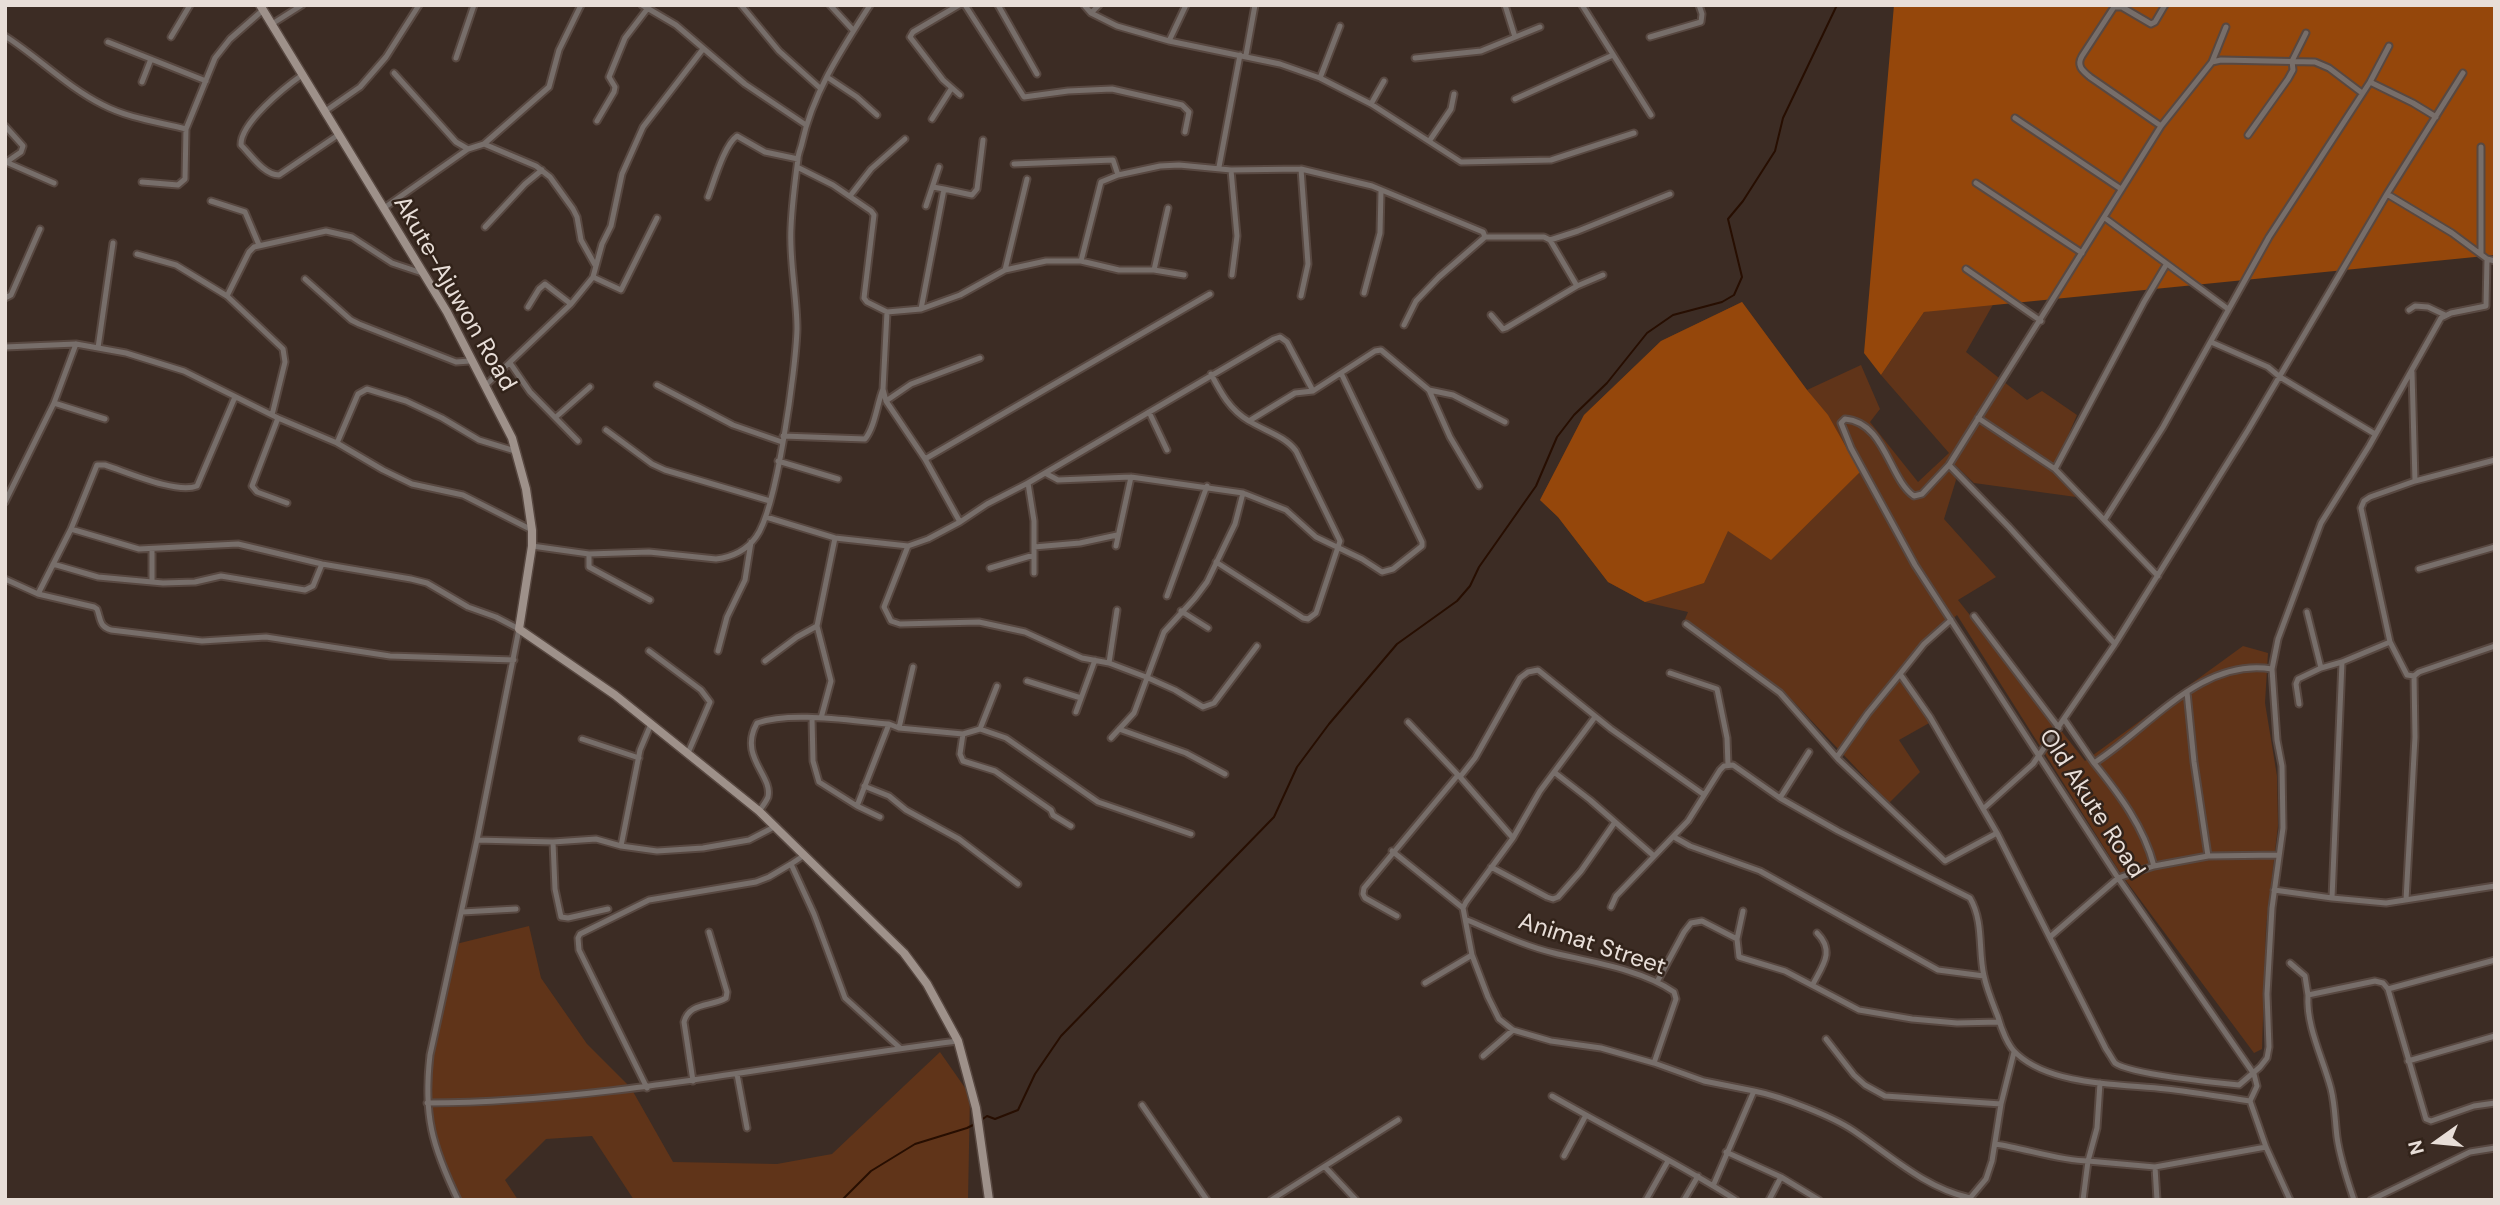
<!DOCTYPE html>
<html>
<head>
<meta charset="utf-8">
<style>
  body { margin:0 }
  #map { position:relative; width:2500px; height:1205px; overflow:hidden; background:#3c2c24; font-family:"DM Sans",sans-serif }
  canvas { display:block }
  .frame { position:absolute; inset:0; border:7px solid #e8ded8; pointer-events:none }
  .north { position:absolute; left:2402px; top:1107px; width:70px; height:70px; -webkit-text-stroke:5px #32231a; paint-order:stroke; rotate:255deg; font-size:19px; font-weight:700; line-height:28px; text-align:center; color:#e8ded8 }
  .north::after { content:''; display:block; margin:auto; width:24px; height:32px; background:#e8ded8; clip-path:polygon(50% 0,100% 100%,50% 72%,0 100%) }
</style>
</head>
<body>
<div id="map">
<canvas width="2500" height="1205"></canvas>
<div class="frame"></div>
<div class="north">N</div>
</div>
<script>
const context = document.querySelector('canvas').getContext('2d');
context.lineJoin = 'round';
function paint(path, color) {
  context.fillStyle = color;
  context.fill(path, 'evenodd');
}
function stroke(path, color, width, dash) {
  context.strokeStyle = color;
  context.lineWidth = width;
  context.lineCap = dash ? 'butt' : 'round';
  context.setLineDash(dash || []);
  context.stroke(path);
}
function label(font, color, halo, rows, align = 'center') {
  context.font = font + ' "DM Sans",sans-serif';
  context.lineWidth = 5;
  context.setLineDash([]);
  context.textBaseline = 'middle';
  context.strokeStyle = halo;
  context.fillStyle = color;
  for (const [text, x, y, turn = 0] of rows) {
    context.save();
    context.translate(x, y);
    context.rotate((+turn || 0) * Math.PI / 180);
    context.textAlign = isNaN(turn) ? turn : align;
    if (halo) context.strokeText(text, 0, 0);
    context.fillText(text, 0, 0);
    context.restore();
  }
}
const green = new Path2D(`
  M1999 294 1966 352 2027 400 2042 391 2077 415 2053 470 2076 497 1974 483 1952 462 1956 480 1944 519 1996 577 1958 600 2085 761 2243 646 2268 653 2265 703 2277 776 2278 826 2266 927 2262 1049 2254 1053 2121 874 1957 615 1900 667 1931 722 1899 740 1920 772 1889 803 1792 700 1683 624 1688 612 1645 602 1608 582 1558 517 1540 500 1584 415 1661 341 1742 302 1807 390 1861 365 1880 409 1870 422 1918 482 1949 453 1881 375 1924 312Z
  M529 926 541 978 587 1044 631 1088 673 1162 777 1164 832 1154 940 1052 970 1095 968 1200H634L592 1136 546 1139 505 1180 518 1200H462C452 1184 433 1138 431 1120 425 1069 446 995 456 944Z`);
const forest = new Path2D(`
  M1894 5H2495V255L1924 312 1881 375 1864 353Z
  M1742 302 1807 390 1828 415 1860 472 1771 560 1728 531 1704 583 1645 602 1608 582 1558 517 1540 500 1584 415 1661 341Z`);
const stream = new Path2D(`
  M980 1121 987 1116 995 1119 1018 1110 1035 1074 1061 1036 1274 817 1297 767 1329 724 1397 644 1457 601 1470 586 1479 567 1536 486 1557 437 1574 415 1607 383 1647 333 1673 315 1722 302 1734 295 1742 277 1728 219 1743 201 1775 151 1783 118 1837 5
  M842 1200 871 1171 915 1144 967 1128 975 1124`);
const minor = new Path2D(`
  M642 5 676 25 745 84 806 125
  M741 5 779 51 820 88
  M830 5 853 30
  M959 5 913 32 910 37 943 80 960 95
  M965 5 1024 97 1068 91 1112 89 1182 105 1189 112 1185 132
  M998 5 1037 74
  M1084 5 1091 13 1117 26 1169 41 1280 64 1320 78 1371 104 1461 162 1551 160 1634 133
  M1505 5 1515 37
  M1582 5 1651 115
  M1091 13 1099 5
  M272 24 302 5
  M5 36C38 57 67 87 103 105 128 118 158 122 186 129
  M171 37 190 5
  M1650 37 1701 22 1702 14 1699 5
  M1169 41 1186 5
  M108 42 206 81
  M1246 55 1255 5
  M456 58 474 5
  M1415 58 1481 51 1540 27
  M2212 62 2226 27
  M394 73 456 142 468 149
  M302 75C285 87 240 123 241 145 251 155 264 175 279 175L338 135
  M827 77 857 97 877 115
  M1320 78 1340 26
  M142 82 151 59
  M2370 82 2413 103 2436 117
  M1515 99 1613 55
  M1371 104 1384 81
  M324 112 360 87 386 57 419 5
  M2015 118 2121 189
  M932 119 951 89
  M597 121 614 92 615 87 609 77 625 38 648 8
  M5 126 23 146 21 152 5 163
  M2161 126 2090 77C2083 71 2076 66 2082 56L2114 7H2122L2151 24 2155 22 2165 5
  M2248 135 2288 79 2293 70 2292 61 2306 33
  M1430 140 1451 109 1454 94
  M484 144 549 87 559 50 581 5
  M6 162 54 183
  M1014 164 1113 160 1118 175
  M1219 167 1240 55
  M799 168 833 185 871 211 874 215 864 298 867 302 887 312 921 309 960 295 1005 270 1046 261H1081L1119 270H1154L1184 275
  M1301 169 1308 264 1301 296
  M1231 170 1237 236 1232 275
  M142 182 178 185 185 179 186 129 215 58 230 39 263 10
  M1976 183 2082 253
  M944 189 972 195 977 189 983 140
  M2387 194 2452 233 2487 259 2495 261
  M850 196 871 169 905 139
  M708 197C714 182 724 145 737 136L765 152 798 159
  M211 201 245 212 259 245
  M926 206 939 167
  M384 208 468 149 484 144 536 166 550 177 573 209 577 217 581 240 595 265
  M2105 218 2228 309
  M485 227 525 184 542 170
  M1550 240 1577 286
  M137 254 176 265 227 296 283 349 285 362 272 415
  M2481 254V147
  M1081 261 1101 182 1118 175 1160 166 1179 165 1231 170 1301 169 1372 186 1483 232 1485 237
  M1966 269 2041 321
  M1005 270 1027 179
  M1154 270 1168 208
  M593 277 621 290 657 218
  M305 279 351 320 359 324 456 362 470 361
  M1364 293 1380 233 1381 191
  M227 296 249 252 254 247 326 231 352 237 392 263 422 273
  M5 298 11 295 40 229
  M528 307 539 289 545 284 571 304
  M921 309 944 189 933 187
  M2409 310 2415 306 2428 307 2445 315
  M887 312 883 389 886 401 925 459 960 522
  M1491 315 1503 329 1506 328 1577 286 1603 275
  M1404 325 1416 301 1439 277 1485 237H1544L1550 240 1578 231 1670 194
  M2211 342 2268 367 2280 377 2375 434
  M5 347 76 344 126 353 184 371 278 418 337 443 383 470 412 484 463 495 532 530
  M98 348 113 243
  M510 363 530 392 578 441
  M2412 372 2415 481
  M1211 374C1221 393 1230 410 1249 421 1265 431 1285 436 1296 451L1340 541 1316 613 1308 619 1303 618 1216 562
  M486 385 571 304 593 277 602 244 611 226 622 174 643 127 703 49
  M657 385 733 425 782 442
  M1429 390 1453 395 1505 422
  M886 401 911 384 980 358
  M54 403 105 419
  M1149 412 1167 450
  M556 417 590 387
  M278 418 252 486 257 492 287 503
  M1978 418 2055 469 2158 576
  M1249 421 1295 393 1313 391 1375 351 1381 350 1429 390 1450 437 1479 486
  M606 430 652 464 665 470 770 501
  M783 436 865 439C875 427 877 404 883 389
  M337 443 358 394 367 389 406 401 442 418 479 440 515 451
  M925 459 1210 294
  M2495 460 2415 481 2370 497 2364 501 2361 508 2390 642 2407 675 2414 676 2419 672 2495 646
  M778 461 838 479
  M1949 465 2009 527 2115 644
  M2055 469 2144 302 2166 265
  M1045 473 1058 480 1131 477 1243 493 1286 510 1316 537 1362 559 1382 572 1393 569 1422 546V542L1341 373
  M1028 483 1034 521V573
  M5 502 54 403 76 344
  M766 517 835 538 908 546 928 539 960 522 987 504 1028 483 1274 339 1280 337 1287 342 1313 391
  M2105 519 2163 427 2269 237 2370 82 2389 46
  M71 529 139 549 238 544 322 564 411 579 427 583 468 607 496 617 519 629 477 840 430 1055C423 1115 432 1146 458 1200
  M532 546 589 554 649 552 716 559C732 557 746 551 756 537 777 509 796 367 797 329 797 295 789 261 791 227 792 205 795 181 798 159 798 154 801 148 802 143 813 92 842 49 870 5
  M908 546 884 607 891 621 900 624 979 622 1025 632 1082 658 1109 663 1146 677 1175 690 1203 707 1214 703 1257 646
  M1116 546 1131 477
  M1034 547 1080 543 1117 535
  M589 554V567L650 600
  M53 564 98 577 163 583 195 582 221 576 305 590 313 586 322 564
  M990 568 1034 555
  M2419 569 2495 547
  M5 579 38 594 94 607 97 609C101 620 99 626 111 630L202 641 266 637 390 656 514 660
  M152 582V549
  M38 594 71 529 97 465H105C127 472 176 494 197 486L235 397
  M1167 596 1207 486
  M1181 611 1208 628
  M2307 612 2321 668 2342 662 2390 642
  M1974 616 2059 728
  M1951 620 1924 644 1900 674 1930 717 1997 833 2106 1049C2109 1053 2112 1059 2115 1063 2129 1074 2217 1083 2239 1085L2260 1067 2267 1058 2269 1047 2267 994 2272 908 2283 828 2282 766 2277 740 2272 669 2278 639 2321 523 2369 446 2441 318 2451 313 2486 306 2487 259
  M1686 624 1780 693 1839 760 1945 861 1997 833
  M649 651 701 690 710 702 688 753
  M718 651 727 617 745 580 751 542
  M765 661 797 637 817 626
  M1109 663 1117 610
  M1670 673 1717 689 1727 738 1728 765
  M1027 681 1081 698
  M2187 692 2194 762 2208 856
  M2299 704 2296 684 2298 679 2321 668
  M1076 712 1095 660
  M1595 717 1540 791 1513 838 1466 902 1463 908 1472 955 1488 997 1499 1019 1513 1030 1551 1041 1601 1048 1654 1063 1704 1081 1754 1091
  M812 718 813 761 819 782 857 806 880 817
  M821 718 831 681 817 626 835 538
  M2064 719 2094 763C2148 729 2201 657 2272 669
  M1408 722 1460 777 1513 838
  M899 728 913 667
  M980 729 997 686
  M1119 729 1186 753 1225 774
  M963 734 960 754 963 761 995 771 1051 810 1053 815 1071 826
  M1111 738 1134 713 1164 632 1195 598 1207 582 1235 524 1243 493
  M582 739 639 758
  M1837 757 1868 713 1900 674
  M2094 763C2119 794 2144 827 2154 866L2208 856 2279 855
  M1554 772 1590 800 1654 856
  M1460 777 1475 758 1520 678 1528 672 1538 670 1611 729 1703 794
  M864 786 889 796 906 810 959 839 1018 884
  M1780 798 1809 752
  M857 806 889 724
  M1983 809 2033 764 2115 644 2248 430 2387 194 2463 73
  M759 811C762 807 766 802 768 797 773 775 738 757 757 723 791 711 851 721 889 724L899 728 963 734 980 729 1006 738 1098 802 1191 834
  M1674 837 1690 846 1760 871 1938 970 1984 976
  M477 840 553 842 596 839 621 846 657 851 703 848 749 840 776 826
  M553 842 555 889 561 917 568 918 608 909
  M621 846 640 750 651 724
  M1392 851 1463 908
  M803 856 791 864 814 914 845 998 900 1048
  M1491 867 1547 897 1553 899 1558 897 1581 871 1615 822
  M2274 890 2332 898 2386 903 2495 886
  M2332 898 2342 662
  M2406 900 2415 737 2414 676
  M1611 907 1616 896 1688 821 1720 770 1724 766 1733 765 1780 798 1838 831 1970 898C1984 922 1978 951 1984 976 1987 990 1993 1004 1998 1017 2001 1028 2008 1047 2017 1054 2052 1086 2121 1084 2166 1089 2194 1092 2222 1097 2250 1101
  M1743 911 1737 939 1739 957 1785 971 1859 1010 1912 1019 1957 1023 1999 1022
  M462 912 516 909
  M1397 916 1365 898 1363 894 1364 888 1458 775
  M1467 920C1496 932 1524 946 1554 953 1592 962 1643 970 1674 992L1676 999 1654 1063
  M2050 937 2118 878 2154 866
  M2290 963 2305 976 2308 995
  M1657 982 1684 932 1691 923 1702 921 1737 939
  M1425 983 1472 955
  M1813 984C1823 965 1835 951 1817 933
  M2388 989 2426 1119 2431 1121 2474 1106 2495 1103
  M1826 1039 1854 1075 1865 1085 1885 1096 2001 1104
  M1483 1056 1513 1030
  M2408 1061 2495 1036
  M737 1074 747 1128
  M693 1081 684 1022C689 1002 711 1007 726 998L727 992 709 932
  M647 1088 579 950 578 938 580 934 649 900 756 882 769 877 791 864
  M1552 1096C1613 1131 1677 1162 1736 1200
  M427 1103C607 1102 781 1063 958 1041
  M1142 1105 1207 1200
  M1995 1144C2024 1148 2060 1161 2088 1161L2097 1128 2100 1083
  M1726 1152 1781 1177 1819 1200
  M1564 1156 1586 1115
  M1325 1167 1356 1200
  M2155 1167 2157 1200
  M1713 1186 1754 1091C1780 1096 1832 1116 1854 1131 1891 1156 1925 1188 1970 1198L1986 1179 1992 1161 2001 1104 2014 1052
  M1271 1200 1398 1120
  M1646 1200 1668 1161
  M1684 1200 1698 1176
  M1769 1200 1781 1177
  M2083 1200 2088 1161 2155 1167 2266 1147
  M2290 1200 2266 1147 2250 1101 2257 1086 2254 1074 2118 878 1915 565 1851 448 1841 423 1845 419C1885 422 1889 479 1914 496L1922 494 1949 465 2161 126 2212 62 2221 60 2315 62 2329 68 2362 93
  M2354 1200C2347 1179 2340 1159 2337 1137 2335 1121 2335 1105 2331 1089 2323 1058 2306 1027 2308 995L2375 981 2383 983 2388 989 2495 960
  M2371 1200 2470 1152 2495 1148`);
const secondary = new Path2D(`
  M260 5 447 312 512 438 526 489 532 530V546L519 629 615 695 759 811 904 953 927 984 958 1041 976 1108 989 1200`);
const streetNames = [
  ["Akute-Ajuwon Road",454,294,60],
  ["Old Akute Road",2091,804,57],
  ["Animat Street",1592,945,18]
];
paint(green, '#603419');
paint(forest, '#95470b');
stroke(stream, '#270e01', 2);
stroke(minor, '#584841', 9);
stroke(secondary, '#584841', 11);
stroke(minor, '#776e6a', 5);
stroke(secondary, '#9e918a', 8);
label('24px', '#e8ded8', '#32231a', streetNames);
</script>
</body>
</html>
